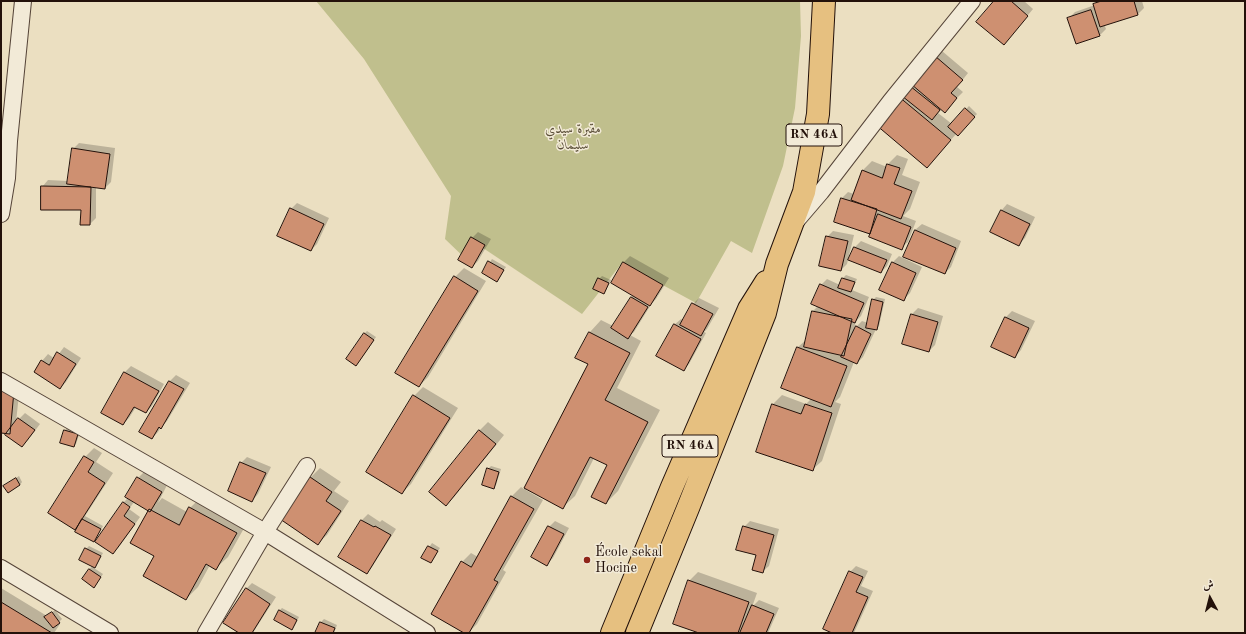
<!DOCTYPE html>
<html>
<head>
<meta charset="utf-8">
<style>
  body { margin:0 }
  #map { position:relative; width:1246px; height:634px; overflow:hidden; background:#ebdfc1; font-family:"Old Standard TT",Amiri,serif }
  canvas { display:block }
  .frame { position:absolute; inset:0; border:2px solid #23110a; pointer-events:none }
  .north { position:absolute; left:1190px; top:578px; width:40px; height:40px; -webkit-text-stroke:3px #f2ead7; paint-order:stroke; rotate:353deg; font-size:11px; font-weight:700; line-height:16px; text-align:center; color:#23110a }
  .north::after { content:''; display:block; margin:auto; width:14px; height:18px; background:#23110a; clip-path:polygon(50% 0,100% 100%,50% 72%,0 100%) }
</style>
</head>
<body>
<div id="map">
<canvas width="1246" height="634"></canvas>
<div class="frame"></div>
<div class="north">ش</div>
</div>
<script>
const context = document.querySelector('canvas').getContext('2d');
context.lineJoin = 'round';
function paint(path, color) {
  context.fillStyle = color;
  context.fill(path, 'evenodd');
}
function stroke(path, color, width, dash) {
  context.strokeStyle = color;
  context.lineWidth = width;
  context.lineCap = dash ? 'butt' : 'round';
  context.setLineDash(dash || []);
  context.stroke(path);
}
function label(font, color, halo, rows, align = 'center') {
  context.font = font + ' "Old Standard TT",Amiri,serif';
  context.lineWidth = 3;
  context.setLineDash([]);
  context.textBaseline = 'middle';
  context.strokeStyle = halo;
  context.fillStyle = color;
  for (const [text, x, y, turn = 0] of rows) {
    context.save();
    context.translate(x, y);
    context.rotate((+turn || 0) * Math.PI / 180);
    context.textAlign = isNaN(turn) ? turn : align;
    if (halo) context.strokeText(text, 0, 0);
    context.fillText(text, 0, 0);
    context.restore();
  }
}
const green = new Path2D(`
  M316 1H800L801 36 795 108 783 166 752 253 731 241 696 303 622 263 582 314 480 246 470 263 445 239 451 196 364 59Z`);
const shadow = new Path2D(`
  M995 1H1024L1033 9 1010 37Z
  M1097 1H1100V3L1105 1H1142L1144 8 1138 14 1104 24 1106 29 1100 35 1077 42 1069 18 1075 12 1095 5 1094 4Z
  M942 51 968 73 957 87 963 92 950 105 942 109 938 113 952 124 969 106 977 114 958 134 957 133 927 167 876 124Z
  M79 143 115 148 111 182 105 188 96 187V218L90 224 82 209 42 187 48 180 68 181 73 149Z
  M897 155 908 159 902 175 920 182 910 209 903 216 916 221 908 242 901 248 871 234 835 222 842 198 848 192 854 194 863 170 872 161 887 167 888 164Z
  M297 203 329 218 317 244 311 250 291 209Z
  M1007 204 1035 217 1025 238 1019 244 1001 211Z
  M922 224 961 241 951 267 945 273 915 230Z
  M833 231 854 235 847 264 841 270 827 237Z
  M478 232 491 239 478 261 472 267V238Z
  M861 241 892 254 887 266 881 272 855 247Z
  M630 256 669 278 656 299 652 303 634 332 630 335 641 341 617 388 660 410 618 491 606 503 609 465 594 458 575 496 563 507 527 489 526 490 543 500 503 570 506 572 477 624 468 633H466L462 562 471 553 478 557 512 496 521 487 524 489 589 363 577 357 590 332 601 320 613 326 633 295 612 283 624 262Z
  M899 256 922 267 910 293 904 299 893 262Z
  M492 259 506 267 497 280 483 273Z
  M464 268 486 281 428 377 419 386 455 277Z
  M846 275 857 279 852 290 869 297 861 316 856 321 854 329 862 321 868 323 873 300 876 297 885 299 879 326 876 329 863 357 857 363 854 362 840 397 835 402 841 404 822 461 812 470 757 451 773 404 782 395 806 404 811 399 798 347 807 339 813 311 818 306 821 285 827 279 840 285 843 278Z
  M602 276 611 280 606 290 603 293 599 279Z
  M699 298 719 308 707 329 704 332 706 333 689 364 683 370 674 325 681 319 684 321 693 304Z
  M918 308 943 316 935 345 929 351 903 344 912 314Z
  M1012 311 1035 321 1021 350 1015 357 993 346 1006 317Z
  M367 331 376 337 359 362 364 334Z
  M64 347 81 358 66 382 60 388 35 372 42 361 48 354 55 359Z
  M131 366 164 384 152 406 146 412 136 407 129 418 123 424 125 372Z
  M176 375 190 383 167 421 161 427 158 432 152 438 141 432 170 381Z
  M1 383 20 385 16 422 25 413 40 424 28 440 22 446 8 433 1 432Z
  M423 387 458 408 411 484 402 493 414 396Z
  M488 422 504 435 455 496 446 505 479 431Z
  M68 427 80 432 76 444 74 446 61 442 65 430Z
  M94 448 102 453 96 462 113 473 85 516 103 526 96 538 93 541 81 522 75 528 85 457Z
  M247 457 271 467 258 494 252 501 241 463Z
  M491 466 501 469 496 485 493 488 488 469Z
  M320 468 341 482 334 491 349 501 327 535 317 544 282 519 311 477Z
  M144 472 167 485 158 503 162 498 187 512 190 508 202 496 248 521 228 557 216 568 210 565 198 587 186 599 155 556 150 511 134 502 129 509 140 517 119 547 113 553 97 542 124 502 128 498 138 478Z
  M19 476 22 482 20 485 4 486Z
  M368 514 380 522 382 520 396 529 372 567 366 573 339 557 362 520Z
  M555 521 569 528 553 558 547 564 549 527Z
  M750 521 779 529 769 566 762 572 757 555 744 527Z
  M432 543 440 548 431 562 423 557Z
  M89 546 103 553 97 564 94 568 103 574 97 583 89 569 93 566 86 549Z
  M856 566 868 571 861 586 873 591 854 633H834L850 572Z
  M698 572 757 593 752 607 759 600 779 608 768 633H702L689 581Z
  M252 583 276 597 254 631 252 633H241L246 589Z
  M1 588 47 616 55 610 62 619 58 623 60 624 54 633H1Z
  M282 608 299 617 295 625 292 628 279 611Z
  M324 619 337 625 334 633H316L321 622Z`);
const building = new Path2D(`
  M994 1H1011L1028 16 1004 45 976 22Z
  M1102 1H1134L1138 15 1100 27 1093 4Z
  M1091 10 1100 36 1076 44 1067 18Z
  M935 56 963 80 951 93 957 98 945 113 911 84Z
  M910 86 940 110 932 120 902 96Z
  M898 96 951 140 927 168 875 124Z
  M965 108 975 117 958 136 948 127Z
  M72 148 110 154 105 189 67 184Z
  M887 164 900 168 894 184 912 191 901 219 851 200 862 170 882 178Z
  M41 186 91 187 90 225H80L81 210H41Z
  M841 198 877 209 870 234 834 222Z
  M290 208 324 224 311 251 277 236Z
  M1001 210 1030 224 1019 246 990 232Z
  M878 214 911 227 902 250 869 237Z
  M915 230 956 248 945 274 903 257Z
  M826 236 848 241 841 271 819 266Z
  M471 237 485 245 472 268 458 260Z
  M854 247 887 260 881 273 848 260Z
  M488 261 504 270 497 282 482 273Z
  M623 262 663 285 650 306 611 283Z
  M892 262 916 273 904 301 879 290Z
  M454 276 478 291 419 387 395 373Z
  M598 278 609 283 604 294 593 289Z
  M842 278 855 282 851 292 838 288Z
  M820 284 864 303 855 323 811 304Z
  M631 297 648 307 628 339 611 328Z
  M872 299 883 302 877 330 866 328Z
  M692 303 713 314 701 336 680 325Z
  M812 311 852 319 844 356 804 347Z
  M911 314 938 322 929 352 902 344Z
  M1005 317 1029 328 1015 358 991 347Z
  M674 324 701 339 684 371 656 356Z
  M856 326 871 334 857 364 841 357Z
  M589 332 630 353 605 400 648 422 606 504 591 497 607 465 590 457 563 509 524 488 588 364 575 358Z
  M364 333 374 340 356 366 346 359Z
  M797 347 847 366 831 407 781 388Z
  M57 352 76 364 60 389 34 372 41 360 49 365Z
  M124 372 159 391 146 413 134 407 123 425 101 413Z
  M169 381 184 389 161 429 159 427 152 439 139 432Z
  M1 390 14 391 10 434 1 433Z
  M413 395 450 418 402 494 366 472Z
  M772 404 801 414 805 404 832 413 813 471 756 452Z
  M18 418 35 430 22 447 5 435Z
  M64 430 78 434 74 447 60 443Z
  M479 430 496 444 446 506 429 492Z
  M84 456 94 462 88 472 105 483 75 530 48 513Z
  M240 462 266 473 252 502 228 491Z
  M487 468 499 472 494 489 482 485Z
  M137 477 162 492 150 512 125 497Z
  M310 477 332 492 326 501 341 511 318 545 280 519Z
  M16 478 20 485 8 493 3 486Z
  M511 496 534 509 494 580 498 582 469 633H464L431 614 461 561 471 567Z
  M123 502 130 507 124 516 135 524 113 554 95 542Z
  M189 507 237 533 216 570 206 564 186 600 143 576 154 556 130 543 149 509 179 525Z
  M82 519 101 529 94 542 75 532Z
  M361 520 374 527 375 526 391 535 367 574 338 557Z
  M548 526 564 534 547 566 531 557Z
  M743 526 774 535 763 573 752 570 756 555 736 550Z
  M428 546 438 551 431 563 421 558Z
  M85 548 101 556 95 568 79 560Z
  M89 569 101 577 94 588 82 579Z
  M849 571 863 577 856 592 868 597 852 633H832L823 629Z
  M688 580 749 602 738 633H699L673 624Z
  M246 588 270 604 252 633H239L223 623Z
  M1 602 52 633H1Z
  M752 605 774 614 766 633H740Z
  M279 610 297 620 292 630 274 620Z
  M52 612 60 623 53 628 44 617Z
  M320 622 335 628 333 633H315Z`);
const minor = new Path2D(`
  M1 214 7 178 9 141 23 1
  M797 220 821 192 890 102 972 1
  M1 381 265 532 427 633
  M1 568 110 633
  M206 633 265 532 307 466`);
const primary = new Path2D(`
  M612 633 672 487 749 309 766 282
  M637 633 688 508 765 313 777 264 804 192 818 114 824 1`);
const markers = [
  [587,560,4,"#8f2418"]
];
const shields = [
  [814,135,56],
  [690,446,56]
];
const shieldNames = [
  ["RN 46A",814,135],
  ["RN 46A",690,446]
];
const parkNames = [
  ["مقبرة سيدي",573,129],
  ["سليمان",573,145]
];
const poiNames = [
  ["École sekal",595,552],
  ["Hocine",595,568]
];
paint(green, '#c0bf8d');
paint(shadow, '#0003');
paint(building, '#ce9071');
stroke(building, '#23110a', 1);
stroke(minor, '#554438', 18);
stroke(primary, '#23110a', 24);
stroke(minor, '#f2ead7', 16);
stroke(primary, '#e6c080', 22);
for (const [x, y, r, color] of markers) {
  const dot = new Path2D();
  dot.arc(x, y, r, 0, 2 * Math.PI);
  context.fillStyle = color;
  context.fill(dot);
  stroke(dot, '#f2ead7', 1.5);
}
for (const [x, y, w] of shields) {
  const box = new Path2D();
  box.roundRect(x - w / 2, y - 11, w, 22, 3);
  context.fillStyle = '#f2ead7';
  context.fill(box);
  stroke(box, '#23110a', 1);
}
label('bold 13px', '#23110a', null, shieldNames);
label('italic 14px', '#5a4e38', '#f2ead7', parkNames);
label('14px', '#23110a', '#f2ead7', poiNames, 'left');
</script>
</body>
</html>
